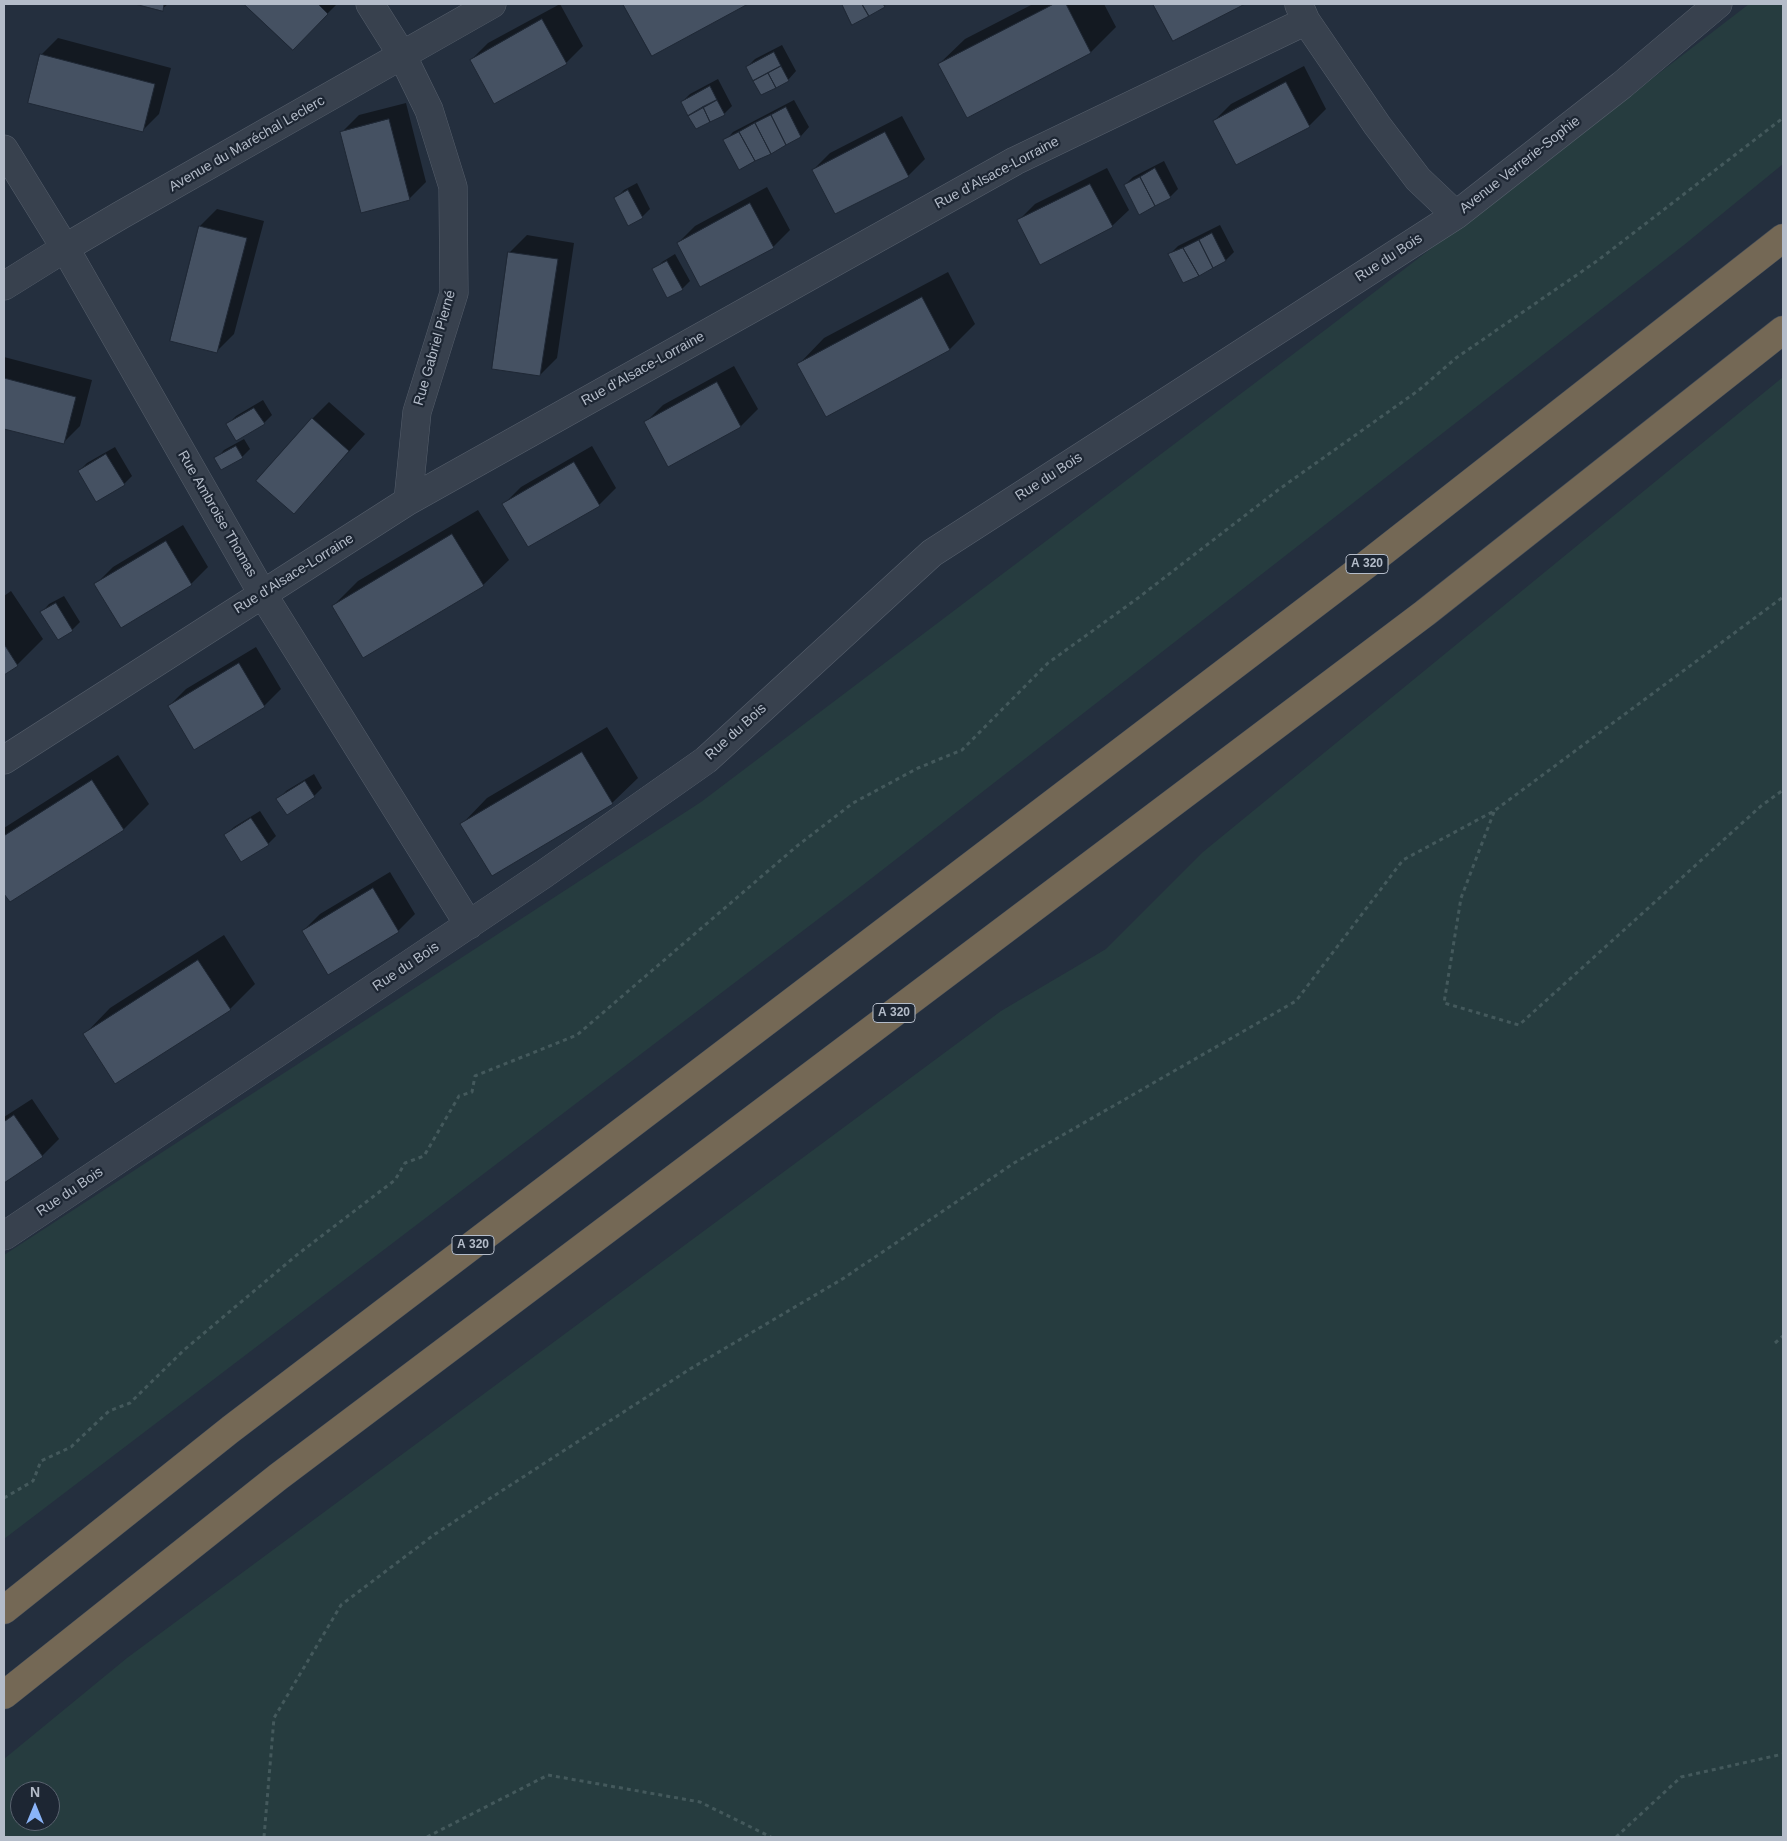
<!DOCTYPE html>
<html>
<head>
<meta charset="utf-8">
<style>
  body { margin:0 }
  #map { position:relative; width:1787px; height:1841px; overflow:hidden; background:#242f3e; font-family:Helvetica,sans-serif }
  canvas { display:block }
  .frame { position:absolute; inset:0; border:5px solid #b4bcc9; pointer-events:none }
  .north { position:absolute; left:10px; top:1781px; width:50px; height:50px; box-sizing:border-box; background:#1d2633; border:1px solid #59626f; border-radius:50%; rotate:0deg; font-size:14px; font-weight:700; line-height:20px; text-align:center; color:#b4bcc9 }
  .north::after { content:''; display:block; margin:auto; width:18px; height:22px; background:#8ab4f8; clip-path:polygon(50% 0,100% 100%,50% 72%,0 100%) }
</style>
</head>
<body>
<div id="map">
<canvas width="1787" height="1841"></canvas>
<div class="frame"></div>
<div class="north">N</div>
</div>
<script>
const context = document.querySelector('canvas').getContext('2d');
context.lineJoin = 'round';
function paint(path, color) {
  context.fillStyle = color;
  context.fill(path, 'evenodd');
}
function stroke(path, color, width, dash) {
  context.strokeStyle = color;
  context.lineWidth = width;
  context.lineCap = dash ? 'butt' : 'round';
  context.setLineDash(dash || []);
  context.stroke(path);
}
function label(font, color, halo, rows, align = 'center') {
  context.font = font + ' Helvetica,sans-serif';
  context.lineWidth = 4.5;
  context.setLineDash([]);
  context.textBaseline = 'middle';
  context.strokeStyle = halo;
  context.fillStyle = color;
  for (const [text, x, y, turn = 0] of rows) {
    context.save();
    context.translate(x, y);
    context.rotate((+turn || 0) * Math.PI / 180);
    context.textAlign = isNaN(turn) ? turn : align;
    if (halo) context.strokeText(text, 0, 0);
    context.fillText(text, 0, 0);
    context.restore();
  }
}
const green = new Path2D(`
  M1749 4H1783V164L1684 245 863 885 4 1539V1255L701 802 1329 327Z
  M1783 377V1837H4V1759L127 1658 1001 1011 1106 949 1203 852ZM20 1791H50V1821H20Z`);
const shadow = new Path2D(`
  M140 4H168L162 9Z
  M246 4H337L293 48Z
  M560 4 583 46 566 63 471 60 488 43Z
  M624 4H745L652 54Z
  M843 4H887L853 23Z
  M1033 4H1104L1116 27 1091 52 939 64 965 39Z
  M1155 4H1242L1174 39Z
  M58 38 171 68 159 114 142 131 41 55Z
  M782 45 796 71 788 80 761 93 747 67 755 59Z
  M1304 66 1326 109 1309 126 1214 121 1231 104Z
  M718 79 732 106 724 114 682 102 690 94Z
  M794 100 809 127 801 136 740 169 725 141 733 132Z
  M406 103 426 182 409 199 342 132 359 115Z
  M902 116 925 159 908 176 836 212 813 170 830 153Z
  M1164 161 1178 189 1170 197 1125 185 1133 177Z
  M1107 168 1129 210 1112 226 1018 221 1035 204Z
  M637 183 650 209 642 217 616 198 624 190Z
  M767 187 790 230 773 247 678 243 695 226Z
  M217 209 264 221 234 334 217 351 171 340 200 226Z
  M1220 225 1234 252 1226 260 1184 282 1170 254 1178 246Z
  M527 235 574 243 557 358 540 375 510 252Z
  M675 254 690 281 682 289 654 270 662 262Z
  M948 272 975 324 950 349 799 364 824 338Z
  M4 357 92 380 80 426 63 443 4 428Z
  M734 366 758 409 741 426 669 465 646 422 663 405Z
  M263 400 272 415 264 423 228 424 236 416Z
  M329 402 365 434 294 512 312 419Z
  M244 439 250 449 242 457 216 459 224 450Z
  M592 446 616 488 599 505 504 504 521 487Z
  M115 447 132 476 124 484 79 471 87 463Z
  M478 510 509 560 483 585 333 606 358 581Z
  M183 525 208 567 191 584H96L113 567Z
  M11 591 43 639 17 665 4 673V596Z
  M64 596 80 622 72 630 41 613 49 604Z
  M256 647 281 689 264 706H169L186 689Z
  M607 727 638 778 612 803 462 824 487 798Z
  M118 755 149 804 124 829 10 901 4 891V828Z
  M314 774 322 788 314 796 278 800 286 791Z
  M260 811 276 836 268 844 226 835 234 827Z
  M390 872 415 914 398 931 328 973 303 931 320 914Z
  M224 935 255 984 230 1009 85 1034 110 1008Z
  M32 1099 59 1139 42 1156 4 1181V1117Z`);
const building = new Path2D(`
  M135 4H164L163 11Z
  M244 4H318L328 14 293 50Z
  M623 4H748L652 56Z
  M842 4H862L869 16 852 25Z
  M862 4H883L885 7 869 16Z
  M1054 4H1066L1091 53 967 118 938 64Z
  M1153 4H1245L1173 41Z
  M542 19 567 64 494 104 470 60Z
  M774 52 781 66 753 81 746 67Z
  M40 54 155 84 143 132 28 103Z
  M781 66 789 81 776 88 768 73Z
  M768 73 776 88 761 95 753 81Z
  M1286 82 1310 127 1236 165 1213 121Z
  M710 86 717 100 688 116 681 102Z
  M717 100 725 115 710 122 703 107Z
  M703 107 710 122 696 129 688 116Z
  M786 107 801 137 786 145 771 115Z
  M771 115 786 145 771 154 755 123Z
  M389 119 410 200 361 213 340 132Z
  M755 123 771 154 755 161 739 132Z
  M739 132 755 161 739 170 723 140Z
  M885 132 909 177 835 214 812 170Z
  M1155 168 1171 198 1155 206 1140 177Z
  M1140 177 1155 206 1139 215 1124 185Z
  M1090 184 1113 227 1040 265 1017 220Z
  M628 190 643 218 628 226 614 198Z
  M750 203 774 248 700 287 677 243Z
  M199 226 247 238 217 353 170 341Z
  M1212 233 1226 261 1213 268 1199 240Z
  M1199 240 1213 268 1199 276 1183 248Z
  M1183 248 1199 276 1183 283 1168 254Z
  M508 252 558 259 540 376 492 369Z
  M667 261 683 290 667 298 652 269Z
  M922 297 950 350 826 417 797 364Z
  M4 378 76 397 64 444 4 429Z
  M717 382 741 427 668 467 644 422Z
  M254 408 265 424 236 441 226 424Z
  M312 418 349 451 294 514 256 481Z
  M236 446 243 458 221 470 214 458Z
  M106 454 125 485 96 502 78 471Z
  M574 462 600 506 528 547 502 504Z
  M452 534 484 586 363 658 332 606Z
  M166 541 192 585 121 628 94 584Z
  M56 603 73 631 58 640 40 612Z
  M4 644 18 666 4 675Z
  M239 663 265 707 194 750 168 706Z
  M582 752 613 804 492 876 460 824Z
  M92 780 124 830 10 902 4 894V836Z
  M305 781 315 797 287 815 276 799Z
  M251 818 269 845 241 862 224 835Z
  M373 888 399 932 328 975 302 931Z
  M198 960 231 1010 115 1084 83 1034Z
  M14 1115 43 1157 4 1183V1122Z`);
const path = new Path2D(`
  M1494 812 1461 898 1444 1003 1519 1025 1761 806 1783 790
  M1775 1343 1783 1336
  M4 1498 33 1481 41 1461 71 1447 109 1411 130 1403 184 1350 298 1254 395 1180 405 1163 424 1156 459 1096 472 1092 475 1076 577 1035 797 846 853 803 918 768 962 750 1048 663 1138 598 1278 490 1419 390 1456 358 1597 261 1783 118
  M264 1837 274 1718 341 1605 435 1534 690 1369 844 1278 1014 1163 1296 1001 1403 860 1494 811 1783 597
  M427 1837 548 1775 700 1802 771 1837
  M1616 1837 1681 1777 1783 1754`);
const minor = new Path2D(`
  M370 4 402 55 429 110 453 187 454 293 417 412 408 501
  M1299 5 1306 21 1377 125 1418 179 1456 215
  M4 149 65 248 262 593 469 925
  M4 286 65 248 121 215 492 4
  M4 760 408 501 1015 161 1306 21
  M4 1236 544 874 706 760 932 553 1456 215 1622 85 1718 4`);
const highway = new Path2D(`
  M4 1610 231 1429 1366 565 1783 238
  M4 1695 278 1477 1425 613 1783 330`);
const shields = [
  [1367,564,42],
  [894,1013,42],
  [473,1245,42]
];
const shieldNames = [
  ["A 320",1367,564],
  ["A 320",894,1013],
  ["A 320",473,1245]
];
const streetNames = [
  ["Avenue du Maréchal Leclerc",247,144,-30],
  ["Avenue Verrerie-Sophie",1520,165,-38],
  ["Rue d'Alsace-Lorraine",997,173,-28],
  ["Rue du Bois",1389,258,-33],
  ["Rue Gabriel Pierné",435,348,-74],
  ["Rue d'Alsace-Lorraine",643,369,-29],
  ["Rue du Bois",1049,477,-33],
  ["Rue Ambroise Thomas",217,514,60],
  ["Rue d'Alsace-Lorraine",294,574,-32],
  ["Rue du Bois",736,732,-42],
  ["Rue du Bois",406,967,-34],
  ["Rue du Bois",70,1192,-34]
];
paint(green, '#263c3f');
paint(shadow, '#0007');
paint(building, '#455162');
stroke(building, '#1f2835', 1);
stroke(minor, '#565f6c', 29);
stroke(highway, '#434c59', 29);
stroke(path, '#44595c', 3, [4, 4]);
stroke(minor, '#38414e', 28);
stroke(highway, '#746855', 28);
for (const [x, y, w] of shields) {
  const box = new Path2D();
  box.roundRect(x - w / 2, y - 9.5, w, 19, 4);
  context.fillStyle = '#1d2633';
  context.fill(box);
  stroke(box, '#b4bcc9', 1);
}
label('bold 12px', '#b4bcc9', null, shieldNames);
label('14px', '#b4bcc9', '#1d2633', streetNames);
</script>
</body>
</html>
